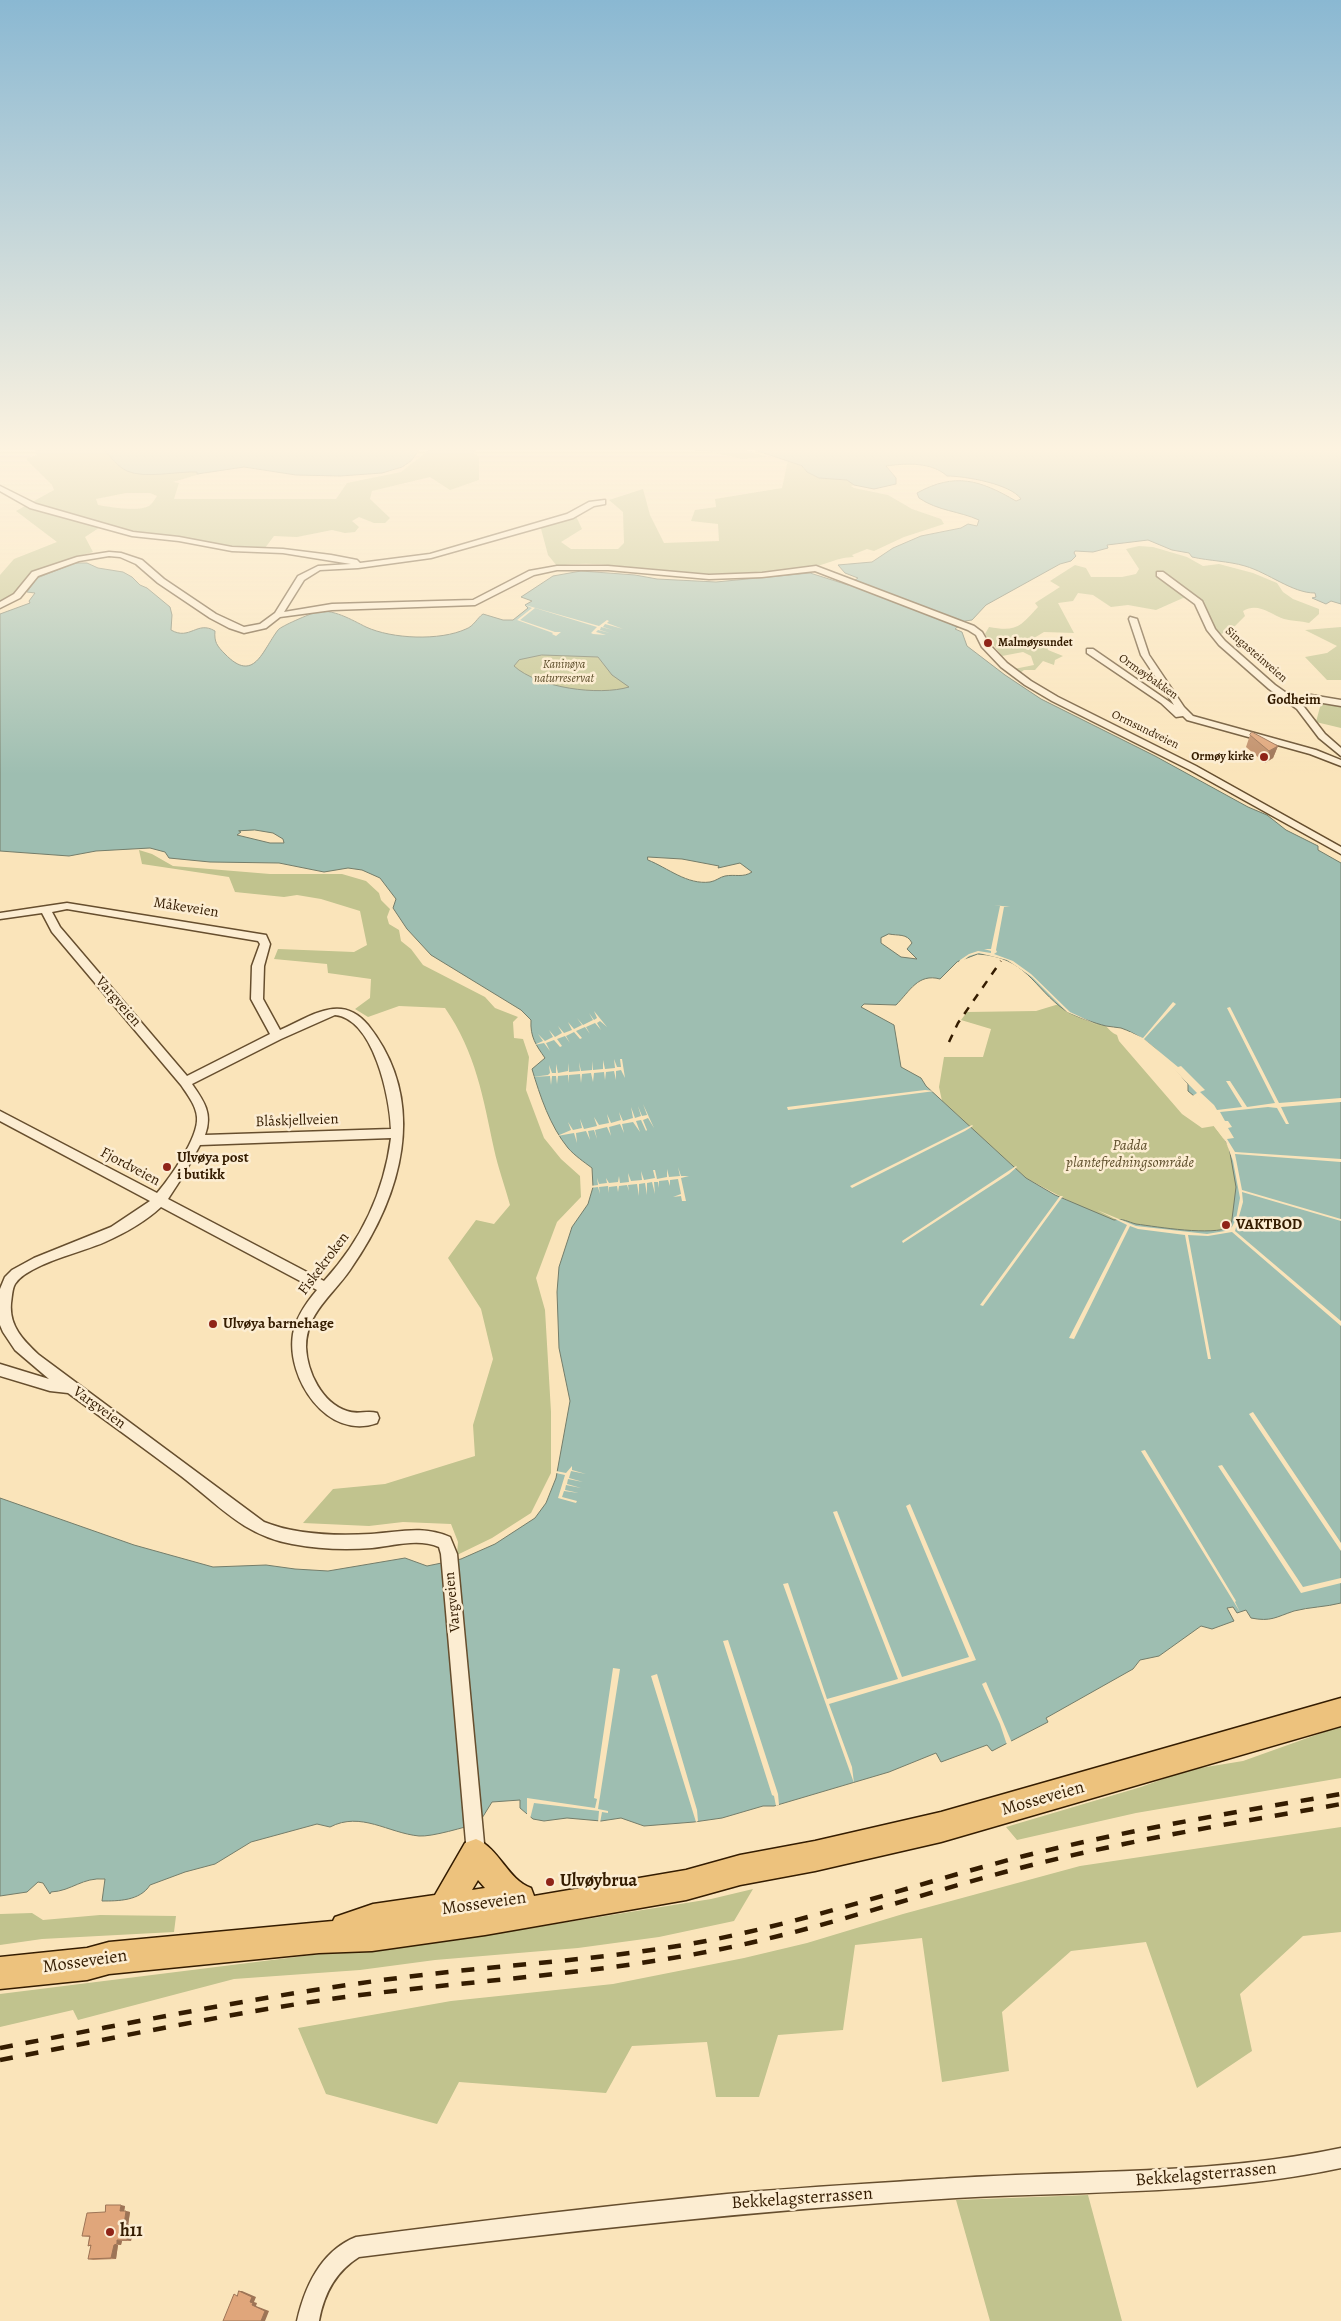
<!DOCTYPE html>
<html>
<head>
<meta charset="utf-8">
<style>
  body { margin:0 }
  canvas { display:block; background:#fae4ba }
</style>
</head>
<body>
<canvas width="1341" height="2321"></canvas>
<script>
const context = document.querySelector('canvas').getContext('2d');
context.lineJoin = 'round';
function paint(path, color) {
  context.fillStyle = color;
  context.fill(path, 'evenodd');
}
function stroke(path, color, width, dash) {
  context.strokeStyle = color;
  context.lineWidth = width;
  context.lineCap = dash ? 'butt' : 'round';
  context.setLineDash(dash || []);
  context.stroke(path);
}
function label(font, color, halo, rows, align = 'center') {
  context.font = font + ' Alegreya,serif';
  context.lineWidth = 5;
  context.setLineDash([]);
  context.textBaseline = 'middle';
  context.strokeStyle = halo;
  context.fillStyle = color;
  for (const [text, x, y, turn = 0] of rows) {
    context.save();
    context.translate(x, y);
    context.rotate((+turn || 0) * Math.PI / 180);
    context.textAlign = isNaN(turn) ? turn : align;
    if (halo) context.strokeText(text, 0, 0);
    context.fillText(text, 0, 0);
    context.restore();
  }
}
const green = new Path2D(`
  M35 450H167L203 473 173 482 179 483 174 499H336L347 483 401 472 429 450H477L473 452 479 457V480L450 490 430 477 372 491 370 499 390 518 385 523H374L359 517 352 521 359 527 355 532 345 533 332 530 297 537 274 536 265 548H240L165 535 142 534 105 524 85 537 93 552 49 565 36 571 27 577 19 590 0 602V575L14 559 57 542 16 511 54 490 52 485 27 460V458L37 455ZM126 493H150L157 496C155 499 152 504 149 506 138 512 110 507 98 505L96 499Z
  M688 450H745L768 457 742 459 708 451Z
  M788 460 802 466 807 472 819 478 847 480 854 485 851 486 854 488 888 495 912 509 941 519 944 524 904 537 874 551 867 549 852 555 854 557C836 558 833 562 817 566 808 569 797 569 787 570 759 573 731 576 703 575 653 574 606 558 557 566L548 555 540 525 575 514 582 529 561 542 571 549H618L624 543 623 512 609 500 643 489 650 515 664 543 719 541 718 524 691 521 695 510 716 507 715 499 782 488Z
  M1139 546 1153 547 1187 557 1203 566 1219 564 1253 573 1277 583 1283 592 1293 599 1319 609V614L1309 623C1301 621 1292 621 1284 619 1270 614 1258 602 1243 611L1245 616 1232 629 1217 636 1205 605 1193 599 1183 598 1156 610 1128 605 1111 607 1093 595 1078 593 1073 601 1058 603 1074 633 1044 632 1034 638 1046 644 1048 650 1063 656 1055 660 1054 665 1043 661 1035 670H1024L1020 673 1014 669 1034 665 1031 656 1023 652 1002 656 985 634 989 627C1016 632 1020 627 1038 607L1035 603 1060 587 1050 581 1075 565 1086 568 1091 577H1122L1136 574 1139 569 1126 549Z
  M1341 627V680H1327L1305 657 1327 653 1337 646 1305 630Z
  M511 631 679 679 556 718 482 639Z
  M1321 703 1341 707V728L1316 722Z
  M139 850 152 854 173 866 270 874H342L366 881 379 893 381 900 390 909 387 917 389 924 399 930 401 941 411 949 423 965 485 997 495 1008 518 1017 513 1022 514 1038 523 1039 529 1057 526 1090 544 1138 561 1159 580 1176 581 1197 557 1222 536 1278 545 1310 551 1412V1473L531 1513 492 1538 457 1555 458 1542 451 1524 403 1522 369 1526 303 1523 333 1489 385 1484 475 1456 473 1425 493 1359 481 1309 448 1258 476 1220 494 1224 510 1205C505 1186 498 1168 494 1149 483 1097 476 1053 445 1008L399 1006 368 1017 355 1009 370 998 371 979 328 973 327 964 274 959 278 949 354 952 367 945 360 911 321 899 297 895 284 897 235 892 229 877 142 864Z
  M1059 1004C1073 1016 1089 1017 1104 1025 1109 1028 1111 1033 1117 1035L1119 1041 1182 1114 1202 1128 1214 1126C1219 1133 1226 1140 1229 1149 1237 1172 1243 1207 1230 1229L1178 1234 1114 1220 1082 1208 1026 1178 942 1101 939 1087 944 1057H983L991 1029 961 1020 967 1012 1036 1011Z
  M1341 1726V1778L1136 1813 1017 1840 1006 1827 1141 1787 1188 1770 1243 1761Z
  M1341 1827V1932L1303 1936 1240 1994 1252 2051 1197 2088 1146 1942 1071 1951 1002 2012 1009 2071 942 2082 922 1938 855 1945 843 2030 778 2035 759 2097H716L707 2042 632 2046 606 2093 459 2082 437 2124 326 2094 298 2028 451 2001 613 1984 744 1958 807 1943 903 1914 1080 1866Z
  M753 1889 734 1921 659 1937 578 1948 435 1960 360 1970 234 1979 78 2020 73 2010 0 2027V1994L408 1943 487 1935 711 1899Z
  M32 1913 43 1920 100 1915 176 1916 174 1932 42 1939 0 1945V1914Z
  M1088 2195 1122 2321H990L956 2200Z`);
const water = new Path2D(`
  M104 450H419L411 461 402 467 382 473 340 476 296 475 244 467 197 474V472C178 471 145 479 127 471 118 467 111 457 104 450Z
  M755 450H1341V604L1331 601 1326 604 1312 598 1316 597 1315 593C1292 593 1269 573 1245 566 1228 561 1210 561 1192 557L1189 553 1172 550 1148 540 1107 545 1108 548 1093 552 1075 551 1074 553 1076 556 1071 561 1060 564 986 605 972 620 965 621 955 629 962 632 967 646 1005 675 1041 699 1155 756 1248 807 1267 815 1286 830 1318 846V850L1341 863V1603C1326 1607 1309 1607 1294 1611 1276 1617 1271 1622 1251 1618L1246 1610 1237 1613 1233 1607 1227 1608 1234 1621 1212 1629 1201 1626 1159 1656 1140 1660 1133 1669 1046 1718 1048 1722 992 1751 987 1745 941 1762 936 1753 889 1772 774 1806H763L722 1818 694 1822 644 1826 621 1818 601 1821 567 1818 544 1821 533 1819 520 1808V1800L492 1802 479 1823C465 1827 432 1837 419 1836 388 1833 361 1811 330 1827L317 1824 251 1842 215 1864 185 1872 150 1885C140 1901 118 1901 102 1901L105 1879C82 1877 72 1891 51 1892L50 1894 43 1883 38 1882 27 1892 0 1896V1498L134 1545 213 1567 266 1565 295 1569 328 1571 405 1558 427 1566 461 1559 495 1544 535 1518 546 1503 556 1478 570 1401 559 1348 557 1292 559 1267 572 1227 588 1204 593 1187 592 1168C584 1162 574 1155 568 1148 550 1126 540 1096 532 1069L545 1058C536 1045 530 1037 531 1020L521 1010 431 955 407 929 393 908 396 899 380 878 362 870 348 868 324 872 279 863 210 862 169 858 165 852 150 848 96 851 69 856 0 851V614L30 603 29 601 35 593 27 592 37 578 75 563H87L98 568 123 572 132 577 140 585 147 588 170 607 172 615 171 630C190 641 197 620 215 631 214 642 217 646 225 654 254 684 262 651 278 630 281 626 310 614 316 612 332 608 352 620 366 627 392 639 440 641 466 629 474 626 477 618 483 614L503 620H513L528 608 525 605 532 601 521 597 553 576 581 571 635 575 657 579 716 582 810 573 848 585 858 578 845 573 838 565 872 562 893 548 921 536 961 528 968 524 977 526 979 520C959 511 938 511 919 498L917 493C955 472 980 480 1016 501L1021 499C1011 484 965 476 947 476 932 462 906 463 886 466L896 478V484L874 489 854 485 847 480 819 478 807 472 802 466ZM542 655 598 657 612 675 629 687C599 696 538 688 514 666L519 660ZM255 830 273 833 283 839 284 843H270L237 835 241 832 239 831ZM648 857 682 859 719 866 718 868 740 863 752 872C743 878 735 874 725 876 720 877 716 881 710 882 687 885 668 868 648 860ZM889 934C898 936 907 933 912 943L907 949 917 959 901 957 881 943V938ZM978 954C1027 957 1032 987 1066 1011 1077 1017 1094 1023 1106 1026 1111 1027 1116 1027 1121 1028 1150 1038 1169 1062 1188 1084V1091L1206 1106 1229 1147 1236 1187 1231 1227C1211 1236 1159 1227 1136 1224 1128 1222 1123 1218 1114 1220L1055 1195 1026 1178 926 1086 921 1078 901 1067 894 1025 861 1007 864 1004 896 1005C910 991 918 973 940 979L957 962Z`);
const pier = new Path2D(`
  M525 605 599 626 607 620 609 621 607 623 623 629 605 624 603 627 613 630 601 627 600 630 610 633 598 630 596 632 606 635 593 634 591 633 597 627 535 608 520 620 555 632H561L556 636 552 634 553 633 517 620 532 608Z
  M994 905 1010 907H1004L996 950 997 952 994 954 1013 961 1031 974 1070 1012 1100 1026 1067 1012 1032 977 1007 960 979 953 969 956 956 967 960 960 969 954 978 951 991 953V951L984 949H991L1000 906Z
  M1173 1002 1176 1004 1144 1039 1178 1067 1181 1066 1205 1090 1200 1092 1214 1105 1217 1110 1242 1107 1226 1081H1230L1247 1107 1275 1103 1227 1008 1230 1007 1279 1103 1341 1098V1102L1281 1107 1289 1124H1286L1277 1108 1268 1107 1220 1112 1225 1121H1228L1232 1127 1228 1128 1234 1138 1227 1139 1235 1152 1341 1159V1162L1235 1154 1242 1190 1341 1219V1221L1242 1192 1243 1202 1235 1231 1341 1321V1326L1232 1232 1208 1236 1188 1235 1211 1359H1208L1185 1235 1138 1229 1130 1226 1074 1339 1069 1338 1127 1225 1097 1210 1136 1226 1207 1234 1225 1231 1232 1227 1236 1219 1240 1198 1233 1161 1226 1142 1210 1121 1206 1111 1191 1097 1197 1093 1154 1049 1137 1037 1122 1031 1130 1032 1143 1038Z
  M594 1011 607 1027 600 1021 597 1023 601 1030 595 1023 586 1027 590 1034 585 1027 576 1031 582 1038 580 1039 574 1032 566 1036 570 1043 565 1036 557 1039 562 1046 560 1047 554 1040 546 1043 550 1051 544 1043 534 1045 543 1041 538 1034 545 1041 553 1037 549 1030 555 1037 562 1033 558 1026 564 1033 572 1030 568 1022 574 1029 582 1025 577 1018 583 1025 593 1020 589 1013 594 1020 597 1018Z
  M614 1059 617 1067H621L620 1059H622L625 1078 621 1070 616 1071V1080L614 1071 606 1072 605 1080 604 1072 594 1073 593 1082 591 1073 582 1074 581 1083 580 1074 569 1075V1083L568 1075 558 1076 557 1084 556 1076H552L551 1085 550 1076 532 1077 548 1075 550 1073 549 1065 552 1073H556V1064L558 1073 568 1071V1063L569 1072 580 1071 579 1062 581 1071 592 1070V1061L593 1070 603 1069V1060L605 1069 615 1068Z
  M925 1090 935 1091 788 1110 787 1107Z
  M643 1104 654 1128 648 1118 643 1120 647 1130 646 1131 641 1120 636 1121 640 1132 633 1122 622 1124 624 1133 620 1124 609 1127 611 1136 607 1127 595 1130 597 1139 594 1130 588 1131 590 1140 586 1131 576 1133 577 1143 574 1133 557 1136 571 1130 568 1122 573 1130 582 1128 580 1119 584 1129 597 1126 594 1117 599 1125 609 1123 607 1114 611 1123 621 1120 619 1112 623 1121 633 1118 631 1107 635 1118 641 1116 638 1106 642 1116 647 1115Z
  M972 1125 973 1126 965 1131 852 1188 850 1186Z
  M1016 1166 1017 1167 1009 1174 903 1243 902 1241Z
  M678 1167 681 1176H689L681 1178 686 1201H682L681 1196 673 1197 681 1194 678 1179 670 1180V1186L668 1180 659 1181V1188L658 1182H654L655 1194 652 1182 647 1183V1195L645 1183 639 1184V1196L637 1184 628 1185 629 1191 627 1185 619 1186 618 1192 617 1186 609 1187V1193L608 1186 599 1187 600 1194 598 1187 590 1188V1186L598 1185 597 1178 599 1184 607 1183 606 1178 609 1183 618 1182 619 1176 620 1183 629 1182 628 1173 631 1181 642 1180 641 1171 644 1180 655 1178 653 1170H655L657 1179 667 1177V1169L669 1177 680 1176Z
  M1060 1196H1063L983 1306 980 1305Z
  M1253 1412 1341 1543V1551L1249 1414Z
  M1145 1450 1236 1601 1235 1602 1240 1612 1141 1451Z
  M1222 1465 1303 1587 1341 1578V1583L1301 1593 1218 1466Z
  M572 1466V1470L586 1474 571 1471 569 1478 583 1482 568 1479 567 1484 581 1488 566 1485 565 1490 579 1493 564 1491 562 1497 577 1501 576 1503 558 1498 565 1475 556 1473V1471L566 1473Z
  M910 1504 976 1660 829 1704 852 1767 854 1783 783 1584 788 1583 827 1699 898 1679 833 1512 837 1511 902 1677 969 1657 906 1506Z
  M728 1640 778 1794 779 1805 776 1806 774 1796 772 1795 723 1641Z
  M613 1668 620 1669 598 1809 608 1811V1813L602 1812 600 1823H598L599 1811 534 1803 530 1819 527 1818V1798L595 1808 597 1799 594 1798Z
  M657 1674 697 1810 698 1821 696 1822 651 1676Z
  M986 1682 1012 1743 1007 1745 1000 1724 982 1684Z`);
const street = new Path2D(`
  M0 486 36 504 133 532 179 537 232 547 283 549 331 555 357 560 360 563 430 554 567 514 589 502 605 500V504L594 506 573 518 431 558 358 568 320 570 304 580 284 612 332 604 473 600 529 571 557 566H608L709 575 762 573 816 566 974 626 982 632 989 644 1007 663 1031 681 1058 697 1196 766 1341 847V854L1190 770 1052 701 1025 685 1001 667 982 647 976 635 968 630 815 571 762 577 709 579 608 570H557L534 575 475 605 332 610 280 617 266 628 244 633 229 628 210 618 158 583 136 564 120 557 109 556 79 561 38 576 20 598 0 608V602L14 594 32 572 77 557 109 552 121 553 142 560 164 579 216 614 244 627 260 624 275 613 298 576 318 566 351 564 283 553 232 551 179 541 132 536 30 508 0 491Z
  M1157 572H1163L1202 601 1215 629 1225 641 1275 685 1295 699 1311 695 1341 700V706L1311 701 1301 703 1325 734 1341 748V756L1319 738 1297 709 1269 689 1219 645 1207 630 1195 604 1157 576Z
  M1130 617 1137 619 1149 655 1184 707 1193 716 1316 750 1341 760V766L1310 754 1187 720 1183 716 1176 717 1161 703 1087 653V649H1093L1174 705 1141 655 1129 619Z
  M67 903 266 935 270 944 264 966 263 999 280 1030C310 1017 341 992 368 1025 430 1103 401 1197 350 1270 332 1296 306 1313 306 1347 307 1372 322 1403 347 1411 357 1415 368 1410 377 1413L379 1418 377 1423C327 1441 286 1378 293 1334 296 1317 306 1303 317 1290L161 1207C145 1222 125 1233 105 1242 83 1252 28 1264 15 1284 12 1289 12 1297 11 1303 9 1326 23 1340 39 1355L264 1522C296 1535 336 1536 371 1534 399 1532 423 1525 450 1537L457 1554 485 1854 482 1860 476 1863 470 1860 467 1854 441 1554 439 1547C418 1538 393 1546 372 1548 345 1550 318 1549 292 1544 243 1535 219 1505 181 1476 144 1448 106 1421 68 1393L50 1391 0 1376V1364L49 1379 15 1350 3 1332 0 1325V1289L5 1277 12 1270 34 1258 111 1227 150 1201 0 1121V1111L157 1193C170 1178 199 1137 197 1117 196 1105 187 1094 181 1085L52 932 42 913 0 919V913ZM67 909 258 941 260 944 252 966 251 999 270 1034 187 1076 60 927 52 912ZM335 1015C374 1019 390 1098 391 1129L205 1135C213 1114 204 1101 192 1084L281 1039ZM391 1138C384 1192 361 1241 324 1281L168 1199 183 1176 200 1145Z
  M1341 2148V2168C1214 2195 1085 2191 956 2198 756 2210 558 2232 359 2257 335 2272 324 2294 319 2321H297C305 2286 321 2251 356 2237 479 2221 603 2206 727 2194 802 2187 879 2183 955 2178 1085 2170 1212 2175 1341 2148Z`);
const highway = new Path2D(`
  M1341 1698V1726L941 1842 815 1871 740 1885 686 1900 485 1935 372 1951 319 1953 109 1974 87 1980 0 1989V1957L87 1948 109 1942 333 1921 335 1917 373 1904 435 1895 465 1843 476 1839C500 1849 507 1879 531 1888L534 1896 686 1870 740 1855 815 1841 941 1812ZM478 1880 485 1888 472 1890Z`);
const railFar1 = new Path2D(`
  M949 1042 958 1023 1001 961`);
const rail = new Path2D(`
  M0 2048C135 2022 270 1994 406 1977 506 1964 607 1960 706 1941 814 1920 918 1883 1024 1856 1129 1830 1235 1812 1341 1794
  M0 2060C115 2038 229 2013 345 1997 465 1981 587 1975 706 1952 814 1932 918 1894 1024 1867 1129 1840 1235 1823 1341 1804`);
const wall = new Path2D(`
  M1250 735 1278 746 1273 758 1265 763 1246 747Z
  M125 2206 124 2211 130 2212 128 2225 134 2226 131 2241H122L121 2245H118L116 2259 93 2260 88 2259 91 2246H88L89 2237 82 2236 105 2212Z`);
const shadedWall = new Path2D(`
  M1278 746 1273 758 1265 763 1269 751Z
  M121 2205 125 2206 124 2212 120 2211Z
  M126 2211 130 2212 128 2226 124 2225Z
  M129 2225 134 2226 131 2241 127 2240Z
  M117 2240 122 2241 121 2245 117 2244Z
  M114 2245H118L116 2259 111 2258Z
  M239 2291H242L256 2297 254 2302 257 2303 256 2306 269 2311 265 2321H261L250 2302Z`);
const building = new Path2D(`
  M1252 732 1278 746 1269 751 1250 735Z
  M106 2205H121L120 2211H126L124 2225H129L127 2240H117V2244L114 2245 111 2258 88 2259 91 2245 88 2246 90 2236H82L87 2213 105 2212Z
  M239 2291 252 2297 250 2302 253 2303 252 2305 265 2311 261 2321H223L234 2294 237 2296Z`);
const markers = [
  [988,643,5,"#8f2418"],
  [1264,757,5,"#8f2418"],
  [167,1167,5,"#8f2418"],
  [1226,1225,5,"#8f2418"],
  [213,1324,5,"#8f2418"],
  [550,1882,5,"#8f2418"],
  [110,2232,5,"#8f2418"]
];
const farPoinames = [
  ["Malmøysundet",998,643],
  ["Ormøy kirke",1254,757,"right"]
];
const farStreetnames = [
  ["Singasteinveien",1256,655,41],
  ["Ormøybakken",1148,677,35],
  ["Ormsundveien",1145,730,26]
];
const farParknames = [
  ["Kaninøya",564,665],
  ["naturreservat",564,679]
];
const farNeighbourhoodnames = [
  ["Godheim",1294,701]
];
const streetNames = [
  ["Måkeveien",186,908,9],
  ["Vargveien",118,1002,49],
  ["Blåskjellveien",297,1121,-2],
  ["Fjordveien",130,1167,28],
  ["Fiskekroken",324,1264,-53],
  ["Vargveien",99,1408,36],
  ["Vargveien",453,1602,-96]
];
const parkNames = [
  ["Padda",1130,1146],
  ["plantefredningsområde",1130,1163]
];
const poiNames = [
  ["Ulvøya post",177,1158],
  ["i butikk",177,1175],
  ["VAKTBOD",1236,1225],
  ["Ulvøya barnehage",223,1324]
];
const nearStreetnames = [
  ["Mosseveien",1043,1799,-16],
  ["Mosseveien",484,1904,-8],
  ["Mosseveien",85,1962,-8],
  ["Bekkelagsterrassen",1206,2175,-5],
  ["Bekkelagsterrassen",802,2199,-4]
];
const nearPoinames = [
  ["Ulvøybrua",560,1882],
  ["h11",120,2232]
];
paint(green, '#c1c38e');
paint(water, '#9ebeb1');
stroke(water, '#747d6a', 1);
paint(pier, '#fae4ba');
stroke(street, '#664e2e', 3);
stroke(highway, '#341c00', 3);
paint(street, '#fcedd2');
paint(highway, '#edc27d');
stroke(railFar1, '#341c00', 2.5, [8, 8]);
stroke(rail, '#341c00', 4.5, [13, 13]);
paint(wall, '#c18f6a');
paint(shadedWall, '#9d7456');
paint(building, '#e0a67b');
stroke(building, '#9d7456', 1);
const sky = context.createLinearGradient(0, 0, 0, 775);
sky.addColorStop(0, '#8ab8d2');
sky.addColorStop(0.58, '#fdf3e0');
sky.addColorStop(1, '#fdf3e000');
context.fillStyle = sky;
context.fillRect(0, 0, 1341, 775);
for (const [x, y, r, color] of markers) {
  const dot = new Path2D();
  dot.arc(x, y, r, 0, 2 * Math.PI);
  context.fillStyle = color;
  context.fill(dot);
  stroke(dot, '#fcedd2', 2);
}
label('bold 12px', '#341c00', '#fcedd2', farPoinames, 'left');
label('12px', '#341c00', '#fcedd2', farStreetnames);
label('italic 12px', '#5e4e2b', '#fcedd2', farParknames);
label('bold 14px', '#341c00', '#fcedd2', farNeighbourhoodnames);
label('15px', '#341c00', '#fcedd2', streetNames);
label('italic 15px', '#5e4e2b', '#fcedd2', parkNames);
label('bold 15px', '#341c00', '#fcedd2', poiNames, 'left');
label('18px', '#341c00', '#fcedd2', nearStreetnames);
label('bold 18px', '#341c00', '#fcedd2', nearPoinames, 'left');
</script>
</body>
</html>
